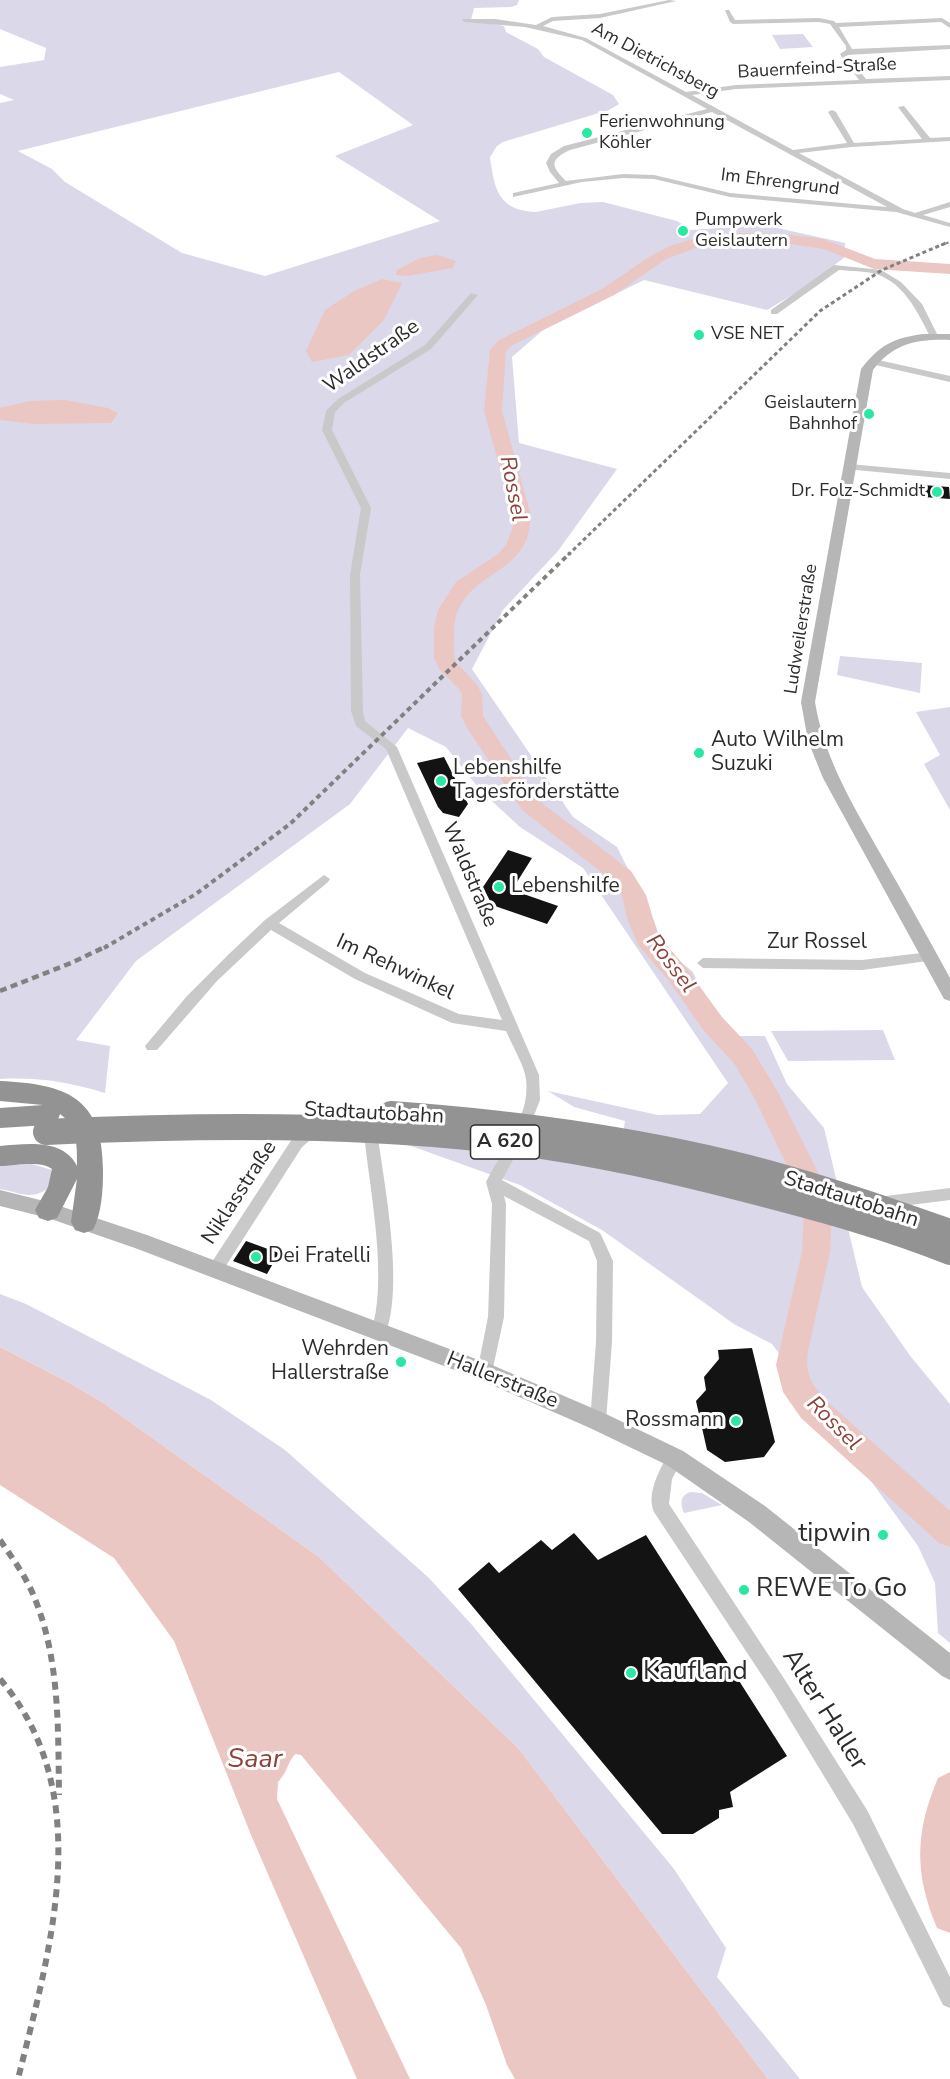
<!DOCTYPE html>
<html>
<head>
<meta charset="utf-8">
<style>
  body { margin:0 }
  canvas { display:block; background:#fff }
</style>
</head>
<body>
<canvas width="950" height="2079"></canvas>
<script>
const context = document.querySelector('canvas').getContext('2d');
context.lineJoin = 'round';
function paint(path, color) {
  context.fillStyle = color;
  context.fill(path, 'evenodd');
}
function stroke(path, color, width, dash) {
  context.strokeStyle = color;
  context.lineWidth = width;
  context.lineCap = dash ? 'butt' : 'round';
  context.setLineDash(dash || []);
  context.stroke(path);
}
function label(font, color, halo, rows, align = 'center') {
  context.font = font + ' "Nunito Sans",sans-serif';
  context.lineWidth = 6;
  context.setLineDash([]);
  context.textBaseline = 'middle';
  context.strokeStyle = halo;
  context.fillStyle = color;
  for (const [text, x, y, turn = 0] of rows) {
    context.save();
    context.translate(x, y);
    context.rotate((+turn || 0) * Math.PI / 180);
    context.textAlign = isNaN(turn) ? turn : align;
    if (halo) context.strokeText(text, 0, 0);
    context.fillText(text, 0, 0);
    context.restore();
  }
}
const green = new Path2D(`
  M0 0H519L517 5 511 7 474 8 471 20 504 26 506 32 538 49 544 57 613 95 619 104 609 110 503 142 497 146 490 157C494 188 498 211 536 212L580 203 603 202 677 221 691 230 764 225 845 243V257L807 286 767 310 644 280 543 330 512 357 519 443 617 469 558 551 503 610 472 669 573 817 617 847 654 921 664 948 693 972 716 1024 728 1036H765L787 1084 824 1128 862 1287 911 1357 950 1404V1643L938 1633 935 1583 918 1546 772 1344 734 1324 602 1230 520 1185 397 1141 554 1159 618 1169 625 1121 574 1107 548 1091 658 1115 700 1114 728 1083 583 868 520 827 481 791 446 747 408 728 350 804 136 961 76 1040 110 1046 105 1093C68 1082 39 1077 0 1079V103L14 100 0 94V67L44 60 46 48 0 29ZM339 72 413 125 335 156 440 221 265 276 182 253 65 182 52 169 18 151Z
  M803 34 813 47 780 49 772 35Z
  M840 656 922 663 920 693 837 675Z
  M950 707V810L924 764 940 755 916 712Z
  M883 1030 895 1060 788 1061 771 1031Z
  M32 1164 52 1170V1185C33 1202 22 1193 0 1189V1165Z
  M0 1294 26 1304 211 1400 285 1450 429 1578 472 1625 674 1869 726 1948 717 1977 800 2079H768L519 1749 319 1557 102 1402 66 1381 0 1347Z
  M691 1492 702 1493 722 1505 684 1513C680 1503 680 1495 691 1492Z`);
const water = new Path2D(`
  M437 255 456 261 453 268 407 276 396 275 397 270 420 258Z
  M382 279 402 283 384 320 349 355 312 362 306 351 325 310 354 291Z
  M65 400 108 408 118 413 111 423 34 424 0 420V408L30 401Z
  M0 1347 66 1381 102 1402 319 1557 519 1749 768 2079H515L507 2065 486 2005 461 1948 301 1755 296 1754C289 1758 288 1772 278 1782L277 1799 410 2079H357L251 1835 174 1641 114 1558 0 1485Z`);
const river = new Path2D(`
  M740 233 784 234 823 239 875 259 950 264V274L874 269 824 249 784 243 740 242 699 247 666 259 614 295 511 346 506 351 502 411 530 512C535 581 454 567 454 634 454 643 453 653 456 662L478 686 482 695 483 716 538 800 631 871 646 895 658 935 687 969 722 1017 752 1049 779 1094 830 1197 832 1211 830 1252 808 1351C805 1374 810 1380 823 1398L950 1511V1547L939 1543 801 1418 783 1392 776 1365 802 1252 804 1211 802 1197 755 1099 734 1063 704 1031 669 981 638 945 627 918 622 895 615 883 522 810 469 731 461 716 462 695 459 689 439 669 434 657V628L438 610 456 582 498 554 506 545 513 527 512 512 484 411 490 350 499 340 602 289 649 257 672 245 697 238Z
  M950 1772V1933L937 1928C914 1873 915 1832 938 1778Z`);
const building = new Path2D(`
  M923 485 949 487 950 499 924 497Z
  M444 757 468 804 459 817 443 813 438 807 417 763Z
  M508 850 532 858 512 890 558 906 547 924 492 905 483 887Z
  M246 1241 279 1253 267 1274 233 1261Z
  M752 1348 775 1442 764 1457 725 1462 707 1450 696 1401 706 1390 704 1377 719 1359 718 1350Z
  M574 1533 598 1560 646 1535 787 1756 730 1792 733 1807 719 1810V1818L693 1834H662L458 1589 489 1562 499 1573 541 1540 552 1550Z`);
const street = new Path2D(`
  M669 0 676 1 600 18 553 21 543 26 586 38 686 92 736 85 859 80 840 54 846 50V46L830 24 819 22 733 24 730 22 725 10H729L735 20 819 18 834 21 836 23 942 18 950 23V28L941 22 839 27 852 49 950 45V49L847 55 866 79 950 76V80L736 89 692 95 793 150 847 143 828 112 832 110 836 112 854 143 922 139 898 107 904 106 930 138 950 137V141L852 147 799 153 903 209 915 213 950 202V207L923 215 950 223V227L896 212 730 197 654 179 623 178 582 182 513 197V193L559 183 550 172 546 163 551 154 564 146 707 109 582 40 525 27 464 22 462 19H495L536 25 552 17 600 14ZM712 112 887 207 730 193 654 175 623 174 566 181C551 166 549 160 570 150Z
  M834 265 881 270 901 282 922 304 938 336 937 338H931C918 314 906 284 876 274 865 271 851 271 839 270L777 314H771V310Z
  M471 293 478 295 431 349 344 403 335 412 332 430 371 508 360 575 363 711 365 721 397 747 539 1075 540 1100 526 1136 502 1180 600 1233 602 1237 613 1261 612 1342 606 1421 604 1426 598 1428 592 1426 590 1421 596 1342 597 1261 589 1241 504 1196 506 1204 504 1317 491 1377 485 1379 479 1377 477 1372 488 1317 492 1204 486 1182C502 1150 534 1112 525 1074 521 1060 512 1045 506 1031L452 1023 355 979 271 930 217 981 157 1050H147L145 1046 187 996 229 954 265 920 324 875 330 879 328 882 279 923 365 973 459 1014 502 1020 386 749 356 726 351 711 350 575 361 508 322 430 326 411 338 399 425 345Z
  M874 359 950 376V382L871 364 870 362Z
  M849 464 950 473V479L846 469 844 467Z
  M930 952 935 954 936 957 935 960 862 970 703 968 697 963 703 958 862 960Z
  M315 1129 320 1131 322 1135 320 1139 309 1141 302 1147 220 1275 215 1276 210 1275 207 1270 210 1265 292 1139 300 1132Z
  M361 1131 376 1134 378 1138C385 1188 405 1293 384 1337L379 1339 374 1337 371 1332C388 1282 371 1196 365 1143L356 1141 354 1137 356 1133Z
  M950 1188V1200L878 1209 873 1207 871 1203 873 1199 878 1197Z
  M675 1450 681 1453 683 1458 672 1479 669 1504 785 1680 867 1810 950 1977V2008L943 2005 853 1824 773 1692 654 1512C646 1493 660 1469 669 1453Z`);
const secondary = new Path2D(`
  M923 334H950V340C917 339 894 343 873 370L815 702C824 758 853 805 880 853 904 894 927 936 950 978V1001L944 999 823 778 808 741 801 702 861 369C880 345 893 338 923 334Z
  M0 1190 48 1202 147 1235 492 1365 606 1414 683 1451 765 1506 950 1653V1680L942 1676 749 1522 667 1465 590 1428 478 1379 135 1248 48 1218 0 1206Z`);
const highway = new Path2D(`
  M0 1081C66 1084 103 1097 103 1170 103 1190 102 1212 93 1230L84 1233 75 1230 71 1222 77 1179 57 1218 48 1221 39 1218 35 1210 48 1187 52 1169C40 1160 15 1166 0 1166V1146C26 1144 63 1138 77 1166 77 1145 78 1127 60 1114L57 1122 48 1125 0 1128V1108L43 1105 0 1101Z`);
const railFar4 = new Path2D(`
  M941 245 950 242`);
const railFar3 = new Path2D(`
  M568 555 820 311 882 270 946 243`);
const railFar2 = new Path2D(`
  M104 948 196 894 290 824 570 553`);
const railFar1 = new Path2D(`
  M0 991 71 963 107 946`);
const rail = new Path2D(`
  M0 1540C13 1559 27 1578 35 1599 60 1661 58 1730 59 1795
  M0 1679C98 1794 50 1949 18 2079`);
const highwayBridge = new Path2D(`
  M391 1114C518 1123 645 1140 768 1173 830 1190 890 1211 950 1232
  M46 1132C202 1125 357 1123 512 1142 596 1152 679 1172 760 1193 825 1210 888 1227 950 1252`);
const markers = [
  [587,133,6,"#28e8a2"],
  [683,231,6,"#28e8a2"],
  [699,335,6,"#28e8a2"],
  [869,414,6,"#28e8a2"],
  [937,492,6,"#28e8a2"],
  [699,753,6,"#28e8a2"],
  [441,781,6,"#28e8a2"],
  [499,887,6,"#28e8a2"],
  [256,1257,6,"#28e8a2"],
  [401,1362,6,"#28e8a2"],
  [736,1421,6,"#28e8a2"],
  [883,1535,6,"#28e8a2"],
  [744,1590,6,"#28e8a2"],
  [631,1673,6,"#28e8a2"]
];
const farStreetnames = [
  ["Am Dietrichsberg",655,61,28],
  ["Bauernfeind-Straße",817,69,-3],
  ["Im Ehrengrund",780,183,7],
  ["Ludweilerstraße",802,629,-81]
];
const farPoinames = [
  ["Ferienwohnung",599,123],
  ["Köhler",599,144],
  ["Pumpwerk",695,221],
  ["Geislautern",695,242],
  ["VSE NET",711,335],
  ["Geislautern",857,404,"right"],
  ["Bahnhof",857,425,"right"],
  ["Dr. Folz-Schmidt",925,492,"right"]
];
const shields = [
  [505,1142,69]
];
const shieldNames = [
  ["A 620",505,1142]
];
const streetNames = [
  ["Waldstraße",372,357,-35],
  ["Waldstraße",469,875,67],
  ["Zur Rossel",817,943],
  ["Im Rehwinkel",395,968,25],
  ["Stadtautobahn",374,1114,3],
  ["Niklasstraße",240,1193,-57],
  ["Stadtautobahn",851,1200,18],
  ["Hallerstraße",502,1381,22]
];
const poiNames = [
  ["Auto Wilhelm",711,741],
  ["Suzuki",711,765],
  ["Lebenshilfe",453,769],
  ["Tagesförderstätte",453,793],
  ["Lebenshilfe",511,887],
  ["Dei Fratelli",268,1257],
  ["Wehrden",389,1350,"right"],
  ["Hallerstraße",389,1374,"right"],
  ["Rossmann",724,1421,"right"]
];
const waterNames = [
  ["Rossel",512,489,79],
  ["Rossel",670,964,53],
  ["Rossel",833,1424,45]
];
const nearPoinames = [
  ["tipwin",871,1535,"right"],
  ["REWE To Go",756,1590],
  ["Kaufland",643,1673]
];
const nearStreetnames = [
  ["Alter Haller",824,1710,58]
];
const nearWaternames = [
  ["Saar",255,1760]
];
paint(green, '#dbd8ea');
paint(water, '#ebc7c3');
paint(river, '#ebc7c3');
paint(building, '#131313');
paint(street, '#c9c9c9');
paint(secondary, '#b6b6b6');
paint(highway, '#939393');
stroke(railFar4, '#818181', 2, [3, 2]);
stroke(railFar3, '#818181', 3, [4, 3]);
stroke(railFar2, '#818181', 4, [5, 4]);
stroke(railFar1, '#818181', 4.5, [7, 4.5]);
stroke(rail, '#818181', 6, [8, 6]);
stroke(highwayBridge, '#939393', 26);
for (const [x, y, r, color] of markers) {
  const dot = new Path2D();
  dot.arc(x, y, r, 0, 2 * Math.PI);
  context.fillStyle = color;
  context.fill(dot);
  stroke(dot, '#fff', 2);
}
label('18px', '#2c2c2c', '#fff', farStreetnames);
label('18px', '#2c2c2c', '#fff', farPoinames, 'left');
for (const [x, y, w] of shields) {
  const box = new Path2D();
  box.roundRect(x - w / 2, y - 17, w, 34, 4.5);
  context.fillStyle = '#fff';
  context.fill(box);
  stroke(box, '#2c2c2c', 1.5);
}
label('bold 20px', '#2c2c2c', null, shieldNames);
label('21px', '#2c2c2c', '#fff', streetNames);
label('21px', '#2c2c2c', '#fff', poiNames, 'left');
label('italic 22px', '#8e4139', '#fff', waterNames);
label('26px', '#2c2c2c', '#fff', nearPoinames, 'left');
label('26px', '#2c2c2c', '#fff', nearStreetnames);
label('italic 27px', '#8e4139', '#fff', nearWaternames);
</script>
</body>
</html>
